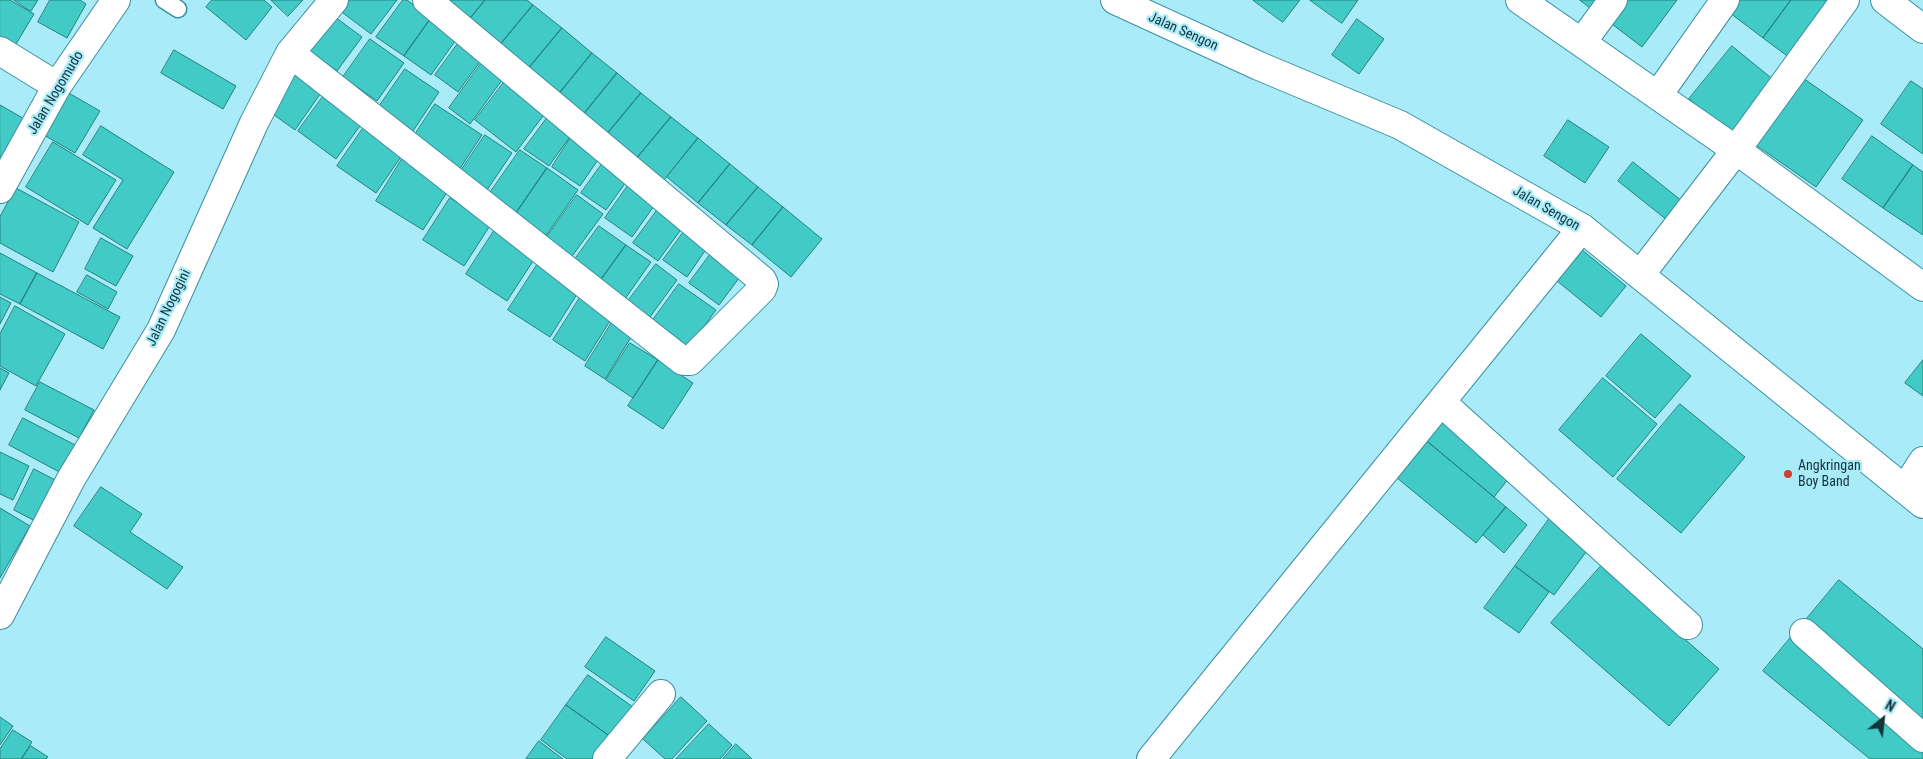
<!DOCTYPE html>
<html>
<head>
<meta charset="utf-8">
<style>
  body { margin:0 }
  #map { position:relative; width:1923px; height:759px; overflow:hidden; background:#aaebf9; font-family:"Roboto Condensed",sans-serif }
  canvas { display:block }
  .north { position:absolute; left:1858px; top:694px; width:50px; height:50px; -webkit-text-stroke:4px #aaebf9; paint-order:stroke; rotate:29deg; font-size:14px; font-weight:700; line-height:20px; text-align:center; color:#12353c }
  .north::after { content:''; display:block; margin:auto; width:18px; height:22px; background:#12353c; clip-path:polygon(50% 0,100% 100%,50% 72%,0 100%) }
</style>
</head>
<body>
<div id="map">
<canvas width="1923" height="759"></canvas>
<div class="north">N</div>
</div>
<script>
const context = document.querySelector('canvas').getContext('2d');
context.lineJoin = 'round';
function paint(path, color) {
  context.fillStyle = color;
  context.fill(path, 'evenodd');
}
function stroke(path, color, width, dash) {
  context.strokeStyle = color;
  context.lineWidth = width;
  context.lineCap = dash ? 'butt' : 'round';
  context.setLineDash(dash || []);
  context.stroke(path);
}
function label(font, color, halo, rows, align = 'center') {
  context.font = font + ' "Roboto Condensed",sans-serif';
  context.lineWidth = 4.5;
  context.setLineDash([]);
  context.textBaseline = 'middle';
  context.strokeStyle = halo;
  context.fillStyle = color;
  for (const [text, x, y, turn = 0] of rows) {
    context.save();
    context.translate(x, y);
    context.rotate((+turn || 0) * Math.PI / 180);
    context.textAlign = isNaN(turn) ? turn : align;
    if (halo) context.strokeText(text, 0, 0);
    context.fillText(text, 0, 0);
    context.restore();
  }
}
const building = new Path2D(`
  M0 0H10L34 14 10 54 0 48Z
  M14 0H38L31 11Z
  M50 0H80L86 4 67 38 38 22Z
  M212 0H264L272 7 246 40 206 7Z
  M271 0H303L288 16Z
  M346 0H397L371 34 339 10Z
  M403 0H407L431 18 404 56 376 37Z
  M442 0H485L468 21Z
  M485 0H527L533 5 499 46 468 21Z
  M1253 0H1300L1283 22Z
  M1310 0H1358L1342 23Z
  M1580 0H1606L1597 13Z
  M1623 0H1677L1642 47 1608 21Z
  M1740 0H1791L1763 38 1730 13Z
  M1791 0H1840L1794 61 1763 38Z
  M533 5 562 28 528 69 499 46Z
  M331 14 362 37 337 71 306 48Z
  M431 18 458 37 431 75 404 56Z
  M1357 19 1384 39 1359 74 1332 55Z
  M562 28 592 53 558 95 528 69Z
  M370 39 404 63 377 101 343 77Z
  M459 42 482 59 458 92 435 75Z
  M1732 46 1775 81 1731 134 1689 99Z
  M174 50 236 86 223 109 161 73Z
  M592 53 617 73 583 115 558 95Z
  M483 61 505 76 470 124 449 108Z
  M405 69 439 92 413 131 378 108Z
  M297 71 323 90 295 130 270 112Z
  M617 73 641 93 607 134 583 115Z
  M1800 76 1863 120 1816 187 1753 143Z
  M505 81 546 112 516 152 475 120Z
  M1911 81 1923 89V154L1881 124Z
  M327 91 365 119 336 159 298 131Z
  M67 92 100 111 75 153 42 134Z
  M641 93 671 117 637 158 607 134Z
  M435 104 482 135 459 170 412 139Z
  M0 105 28 121 0 170Z
  M550 114 574 131 549 166 524 149Z
  M671 117 698 138 664 180 637 158Z
  M1568 120 1609 147 1585 183 1544 156Z
  M366 124 405 151 376 193 337 166Z
  M101 126 174 172 127 249 93 228 123 180 83 155Z
  M573 134 602 154 580 186 552 167Z
  M485 135 512 153 485 193 458 175Z
  M1872 136 1913 165 1883 208 1842 179Z
  M698 138 730 164 698 203 667 177Z
  M53 142 116 180 88 225 26 187Z
  M520 150 547 168 514 216 487 197Z
  M607 157 631 175 606 210 581 193Z
  M402 159 449 189 423 230 376 201Z
  M1633 162 1687 205 1672 224 1618 181Z
  M730 164 758 187 726 225 698 203Z
  M1913 165 1923 172V235L1883 208Z
  M547 168 578 190 545 237 514 216Z
  M632 180 659 199 632 237 605 218Z
  M758 187 783 207 752 245 726 225Z
  M16 188 79 222 53 272 0 243V217Z
  M577 195 603 214 570 259 544 241Z
  M450 198 491 224 464 266 423 240Z
  M661 205 685 224 658 261 633 243Z
  M783 207 822 239 791 277 752 245Z
  M599 226 626 245 600 281 573 262Z
  M688 226 711 242 687 277 663 260Z
  M494 231 535 258 507 301 466 274Z
  M101 238 133 256 116 286 85 269Z
  M626 245 651 262 625 299 600 281Z
  M715 248 745 270 719 305 689 283Z
  M1581 249 1626 286 1601 317 1556 280Z
  M0 253 37 273 20 304 0 294Z
  M656 264 677 280 647 321 625 305Z
  M537 265 579 291 550 337 508 310Z
  M37 273 120 317 103 349 20 304Z
  M87 275 117 292 108 309 77 292Z
  M679 284 716 310 686 351 650 324Z
  M581 296 613 316 585 361 553 340Z
  M0 297 11 303 0 324Z
  M15 306 65 334 36 386 0 366V334Z
  M614 319 635 331 605 379 585 366Z
  M1641 334 1691 376 1655 418 1606 376Z
  M630 343 658 360 633 398 606 380Z
  M658 360 693 383 663 429 628 406Z
  M1923 360V396L1905 383Z
  M0 368 9 373 0 390Z
  M1603 378 1657 424 1613 477 1559 430Z
  M40 382 94 410 79 438 25 410Z
  M1680 404 1745 457 1681 533 1617 479Z
  M1442 413 1513 473 1494 497 1422 437Z
  M23 418 77 446 63 474 9 445Z
  M1422 437 1506 507 1476 543 1391 473Z
  M0 452 29 466 13 500 0 494Z
  M34 469 59 482 39 523 14 510Z
  M101 487 142 514 130 532 183 567 167 589 74 526Z
  M1506 507 1527 525 1504 553 1483 535Z
  M0 508 30 526 0 578Z
  M1552 515 1592 544 1554 595 1515 566Z
  M1515 566 1549 592 1519 633 1484 608Z
  M1601 566 1719 669 1669 726 1551 623Z
  M1839 580 1923 649V719L1804 622Z
  M1792 636 1923 743V759H1870L1763 671Z
  M606 637 655 671 634 701 585 667Z
  M588 675 633 707 611 737 566 705Z
  M681 697 707 721 672 759H665L643 739Z
  M566 705 611 737 595 759H567L541 740Z
  M0 717 13 726 0 745Z
  M709 724 732 745 720 759H676Z
  M13 730 32 742 21 759H0V749Z
  M539 741 563 759H526Z
  M736 744 752 759H723Z
  M31 746 48 757 46 759H22Z`);
const service = new Path2D(`
  M164 0 178 9`);
const minor = new Path2D(`
  M1520 0 1736 150 1923 287
  M1885 0 1923 29
  M1582 42 1613 0
  M0 51 57 86
  M290 53 683 361H690L762 289 764 284 762 280 427 0
  M1658 95 1725 0
  M0 189 57 86 116 0
  M1640 275 1736 150 1845 0
  M1441 402 1688 625
  M1905 489 1923 461
  M0 615 71 479 161 330 254 123 290 53 334 0
  M1804 633 1923 738
  M607 759 661 694
  M1151 759 1582 228`);
const tertiary = new Path2D(`
  M1115 0 1259 66 1400 125 1582 228 1923 504`);
const markers = [
  [1788,474,5,"#cd412a"]
];
const streetNames = [
  ["Jalan Sengon",1183,32,24],
  ["Jalan Nogomudo",56,93,-59],
  ["Jalan Sengon",1546,209,30],
  ["Jalan Nogogini",169,308,-64]
];
const poiNames = [
  ["Angkringan",1798,466],
  ["Boy Band",1798,482]
];
paint(building, '#42cac6');
stroke(building, '#24827f', 1);
stroke(service, '#3b90a0', 19);
stroke(minor, '#3b90a0', 30);
stroke(tertiary, '#3b90a0', 30);
stroke(service, '#fff', 16);
stroke(minor, '#fff', 28);
stroke(tertiary, '#fff', 28);
for (const [x, y, r, color] of markers) {
  const dot = new Path2D();
  dot.arc(x, y, r, 0, 2 * Math.PI);
  context.fillStyle = color;
  context.fill(dot);
  stroke(dot, '#aaebf9', 2);
}
label('14px', '#12353c', '#aaebf9', streetNames);
label('14px', '#12353c', '#aaebf9', poiNames, 'left');
</script>
</body>
</html>
